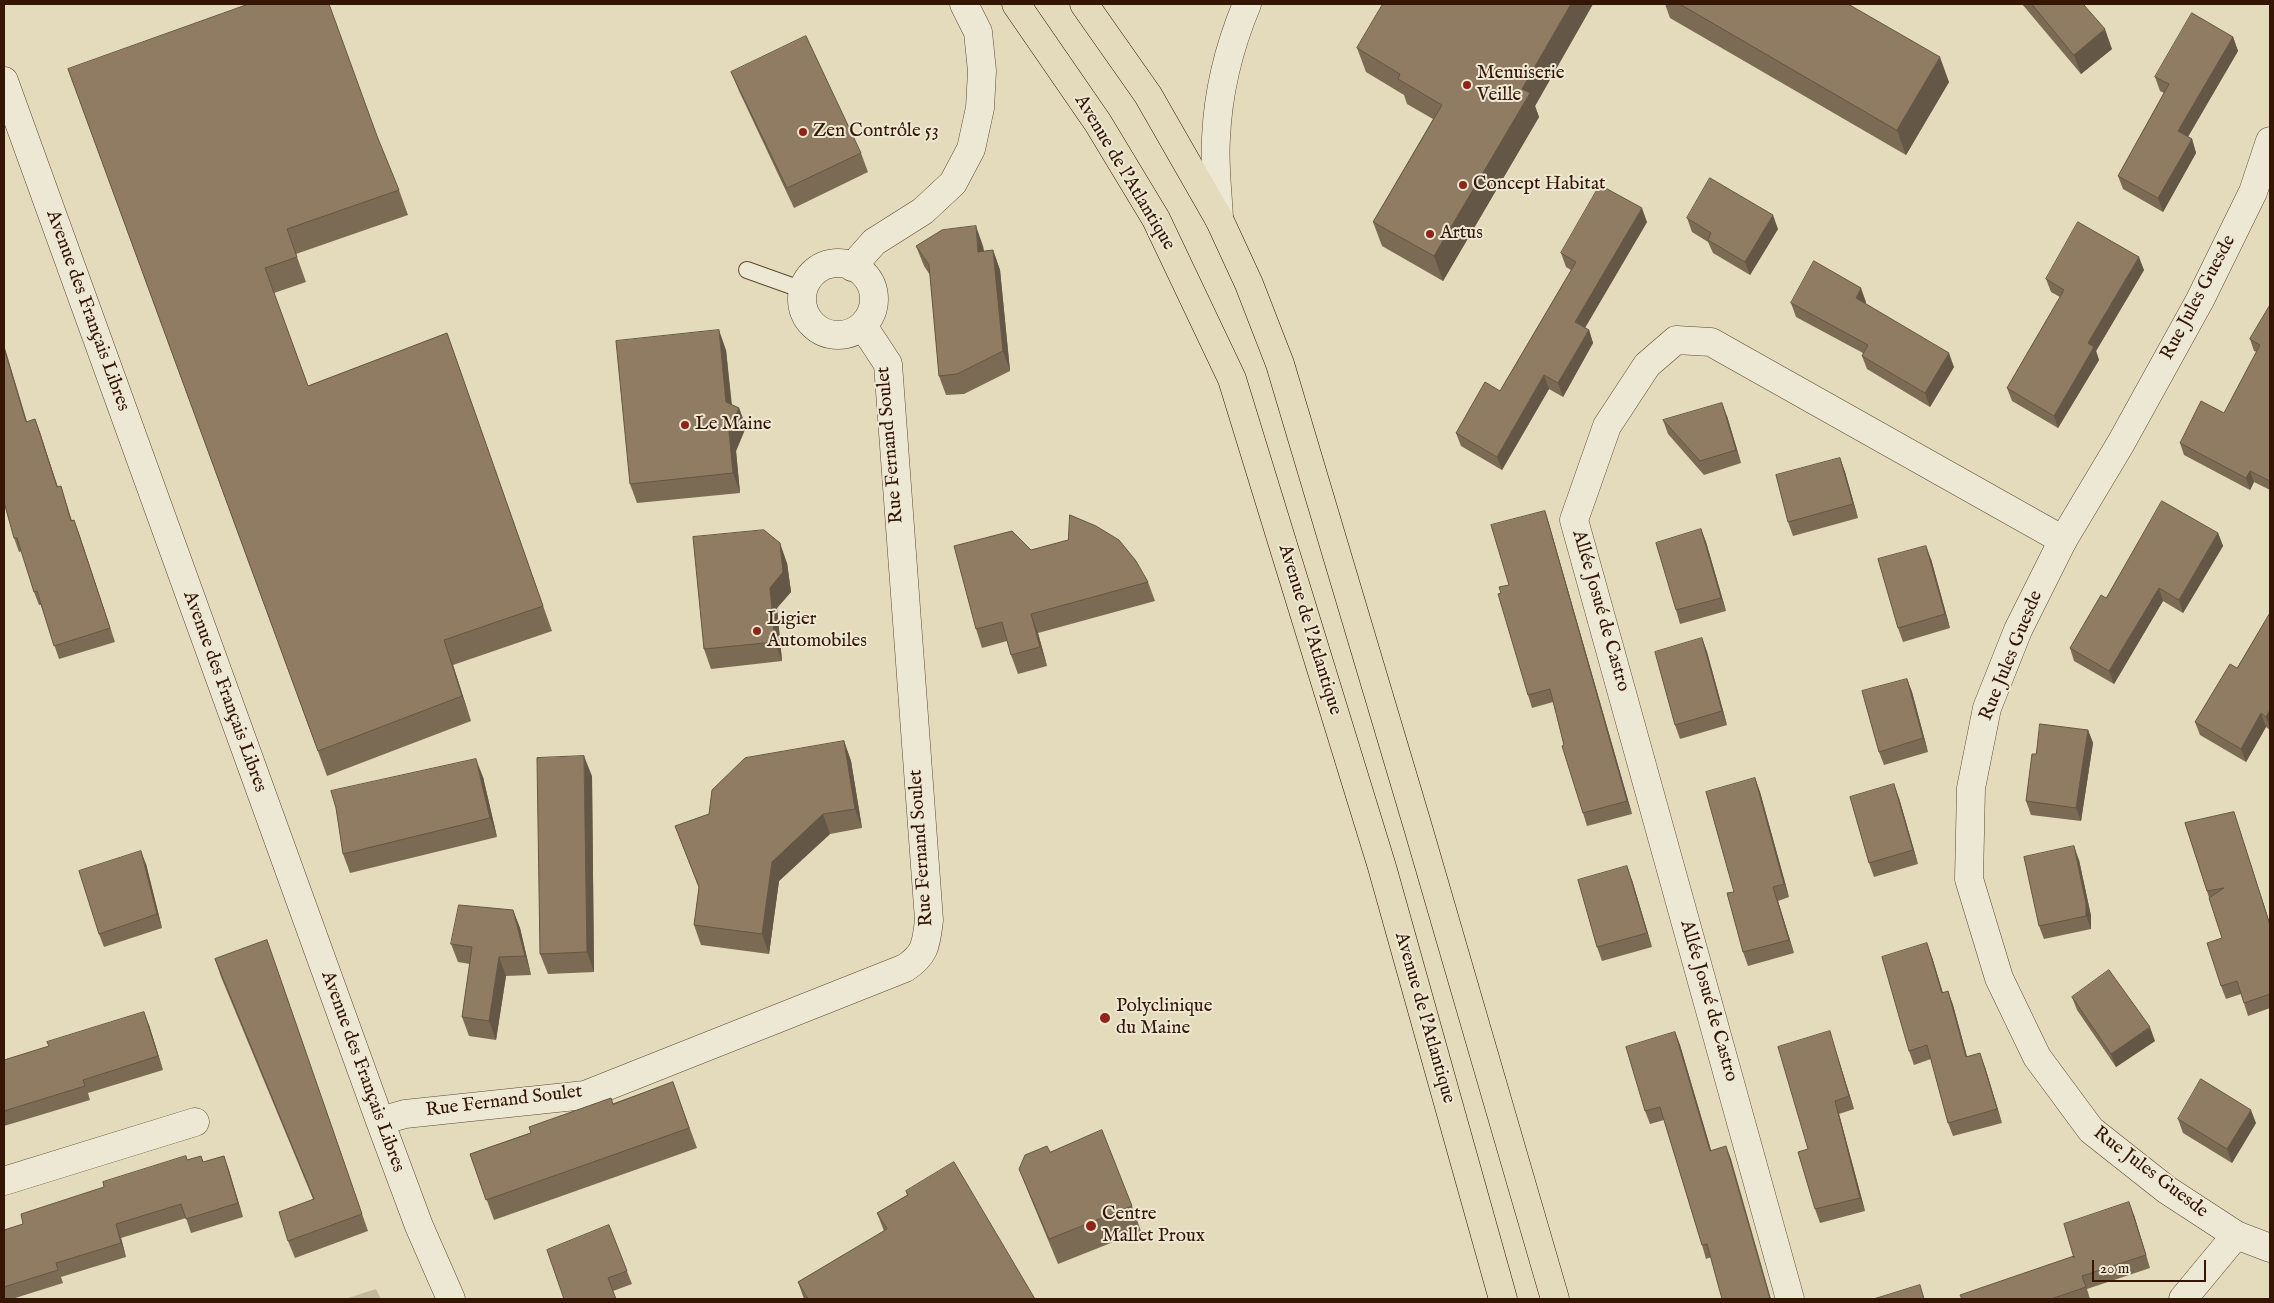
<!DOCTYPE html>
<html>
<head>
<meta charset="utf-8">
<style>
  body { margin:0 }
  #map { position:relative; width:2274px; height:1303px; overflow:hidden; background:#e3dbbb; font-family:"IM FELL English",serif }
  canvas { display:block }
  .frame { position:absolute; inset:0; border:5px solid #351504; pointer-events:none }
  .scale { position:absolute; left:2092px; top:1260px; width:114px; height:22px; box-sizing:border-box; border:2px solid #351504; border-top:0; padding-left:6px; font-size:15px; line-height:18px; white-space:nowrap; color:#351504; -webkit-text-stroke:4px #ede8d3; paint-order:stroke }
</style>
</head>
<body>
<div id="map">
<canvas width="2274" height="1303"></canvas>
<div class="frame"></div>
<div class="scale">20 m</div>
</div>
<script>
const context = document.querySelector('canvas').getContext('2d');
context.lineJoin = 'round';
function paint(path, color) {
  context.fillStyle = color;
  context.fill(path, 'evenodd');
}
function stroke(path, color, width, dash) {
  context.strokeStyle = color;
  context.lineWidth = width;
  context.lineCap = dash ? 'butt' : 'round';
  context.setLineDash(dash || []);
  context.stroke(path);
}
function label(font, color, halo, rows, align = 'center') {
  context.font = font + ' "IM FELL English",serif';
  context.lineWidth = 4;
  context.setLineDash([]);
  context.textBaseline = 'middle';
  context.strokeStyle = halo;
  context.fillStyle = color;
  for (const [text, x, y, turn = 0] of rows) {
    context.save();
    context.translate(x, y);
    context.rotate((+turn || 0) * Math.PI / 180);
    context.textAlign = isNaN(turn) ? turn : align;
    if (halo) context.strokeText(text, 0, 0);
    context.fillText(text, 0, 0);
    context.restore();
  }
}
const green = new Path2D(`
  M376 1289 381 1299H345Z`);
const service = new Path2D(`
  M747 270 803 290`);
const minor = new Path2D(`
  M4 81 380 1121 419 1226 451 1299
  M802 299a36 36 0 1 1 72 0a36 36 0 1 1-72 0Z
  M852 267 874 242 923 211 953 183 971 149 980 108 982 71 978 32 964 4
  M380 1121 405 1114 585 1095 905 968C926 954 926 944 929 920L888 364 863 326
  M4 1181 195 1122
  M1790 1299 1574 520 1607 426 1647 365 1676 340 1711 342 2063 540
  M2183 1299 2236 1235`);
const tertiary = new Path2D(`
  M2270 141 2253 192 2200 300 2121 443 2063 540 2018 630 1987 708 1971 788 1969 879 1999 978 2037 1057 2091 1130 2167 1190 2236 1235 2270 1248
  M1219 219C1218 193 1214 165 1216 138 1218 91 1229 47 1247 4`);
const primary = new Path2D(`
  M1016 4 1098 123 1156 219 1232 379 1382 867 1503 1299
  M1084 4 1148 95 1219 219 1249 284 1280 364 1417 824 1555 1299`);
const wall = new Path2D(`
  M1383 4H1593L1535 106 1539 117 1443 281 1382 246 1373 222 1433 119 1407 104 1404 95 1366 72 1357 48Z
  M1665 4H1848L1949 82 1906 155 1670 18Z
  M2022 4H2083L2112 49 2081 74Z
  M2233 37 2238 51 2188 137 2192 139 2196 153 2163 212 2123 189 2118 176 2164 93 2160 91 2155 77Z
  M68 69 377 137 399 190 408 215 296 254 306 282 274 293 308 386 447 333 552 631 453 665 471 721 327 776Z
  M731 72 861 153 868 172 794 208 739 91Z
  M1687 218 1778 229 1750 275 1713 253 1708 242 1692 232Z
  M1647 222 1585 328 1589 330 1593 343 1563 397 1549 389 1502 470 1461 446 1456 433 1500 391 1571 270 1566 267 1561 253Z
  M916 246H983L984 251 993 250 1000 270 1010 371 964 394 946 395 939 376 930 275 924 266Z
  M2144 270 2096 351 2099 360 2058 428 2012 401 2007 388 2060 297 2051 292 2046 279Z
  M1866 302 1865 303 1954 367 1930 407 1867 369 1862 356 1863 353 1796 317 1791 303Z
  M2270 305V490L2254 482 2250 490 2184 455 2180 443 2224 413 2257 352 2254 351 2250 339Z
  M726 350 732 405 739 408 746 427 736 451 740 493 637 503 630 484Z
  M1727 416 1741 463 1704 475 1668 434 1663 420Z
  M35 419 58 487 61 486 72 521 74 520 79 533 115 642 59 659 41 605H39L34 592 22 551 19 552 14 538 27 422Z
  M1840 458 1845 472 1858 518 1793 536 1788 522Z
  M1545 511 1549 524 1632 814 1587 826 1583 813 1564 745 1553 702 1532 708 1528 695 1501 593 1509 585Z
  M1701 529 1706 542 1726 611 1680 624 1676 610Z
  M2218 533 2223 546 2183 613 2163 601 2114 684 2074 661 2070 648 2106 598Z
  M1031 550 1148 582 1155 601 1038 633 1047 666 1018 674 1011 655 1007 641 982 648 976 629Z
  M1931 559 1950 628 1903 642 1898 628Z
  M787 563 791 592 777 608 782 661 711 669 704 649Z
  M2270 613V730L2266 727 2246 762 2200 735 2195 722 2237 668Z
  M1702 638 1707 652 1727 725 1680 739 1675 725Z
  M1907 679 1912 692 1928 752 1884 765 1879 752Z
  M2088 730 2093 743 2081 821 2031 815 2026 801 2036 754Z
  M844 741 851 761 862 828 830 834 779 881 769 954 701 945 694 925 699 888 675 826 709 814Z
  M592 776 594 972 548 974 540 954Z
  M483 777 497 837 350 873 343 854Z
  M1755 778 1760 792 1789 897 1778 901 1794 953 1748 966 1743 952 1734 892Z
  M1899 798 1918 864 1874 877 1869 863Z
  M2234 812 2270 924V1008L2248 1016 2241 994 2226 999 2221 986 2222 938 2185 823Z
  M2079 860 2091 916V929L2044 939 2039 926Z
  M146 864 162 928 104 947 99 934Z
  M1632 880 1652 947 1602 961 1597 947Z
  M513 910 520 928 531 975 506 976 496 1040 469 1036 462 1017 470 964 458 962 451 944Z
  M267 940 368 1231 295 1258 288 1241 313 1199 221 977 215 959Z
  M1932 957 1943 993 1948 991 1953 1005 1967 1057 1985 1067 2002 1123 1953 1136 1948 1123 1931 1059 1914 1065 1909 1051Z
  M2072 997 2155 1041 2116 1067 2077 1010Z
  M149 1025 163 1070 88 1093 90 1100 4 1126V1060Z
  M1675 1032 1680 1045 1711 1150 1731 1159 1711 1257 1706 1259 1702 1245 1664 1120 1650 1124 1645 1111Z
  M1834 1045 1854 1109 1839 1114 1865 1211 1820 1223 1815 1209Z
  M673 1082 697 1148 494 1220 470 1154Z
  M2178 1119 2256 1123 2232 1163 2183 1133Z
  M1050 1152 1132 1206 1141 1231 1058 1264 1029 1194 1019 1169Z
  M224 1156 243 1217 191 1233 186 1218 121 1238 126 1257 61 1277 63 1283 12 1299H4V1230L23 1224 187 1160 203 1162Z
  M906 1191 1035 1299H804L798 1282 884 1231 877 1213 907 1195Z
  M2134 1215 2150 1268 2087 1289 2090 1299H1962L2074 1256Z
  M609 1225 632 1284 613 1291 564 1299Z`);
const shadedWall = new Path2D(`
  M1571 4H1593L1535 106 1539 117 1443 281 1434 256 1522 89Z
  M2105 29 2112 49 2081 74 2074 55Z
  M2233 37 2238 51 2183 145 2178 131Z
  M1940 57 1949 82 1906 155 1897 130Z
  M2192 139 2196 153 2163 212 2158 198Z
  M1642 208 1647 222 1580 336 1575 322Z
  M1773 215 1778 229 1750 275 1745 262Z
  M976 226 983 246 986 271 978 252Z
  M993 250 1000 270 1010 371 1003 351Z
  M2139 257 2144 270 2096 351 2099 360 2058 428 2054 416 2088 343Z
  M1861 288 1866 302 1861 311 1856 298Z
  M719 330 726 350 733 421 739 408 746 427 736 451 740 493 733 473Z
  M1589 330 1593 343 1563 397 1558 383Z
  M4 345 31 435 26 422 4 348Z
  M1949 353 1954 367 1930 407 1925 393Z
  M1544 375 1549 389 1502 470 1497 457Z
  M1722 403 1727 416 1741 463 1736 450Z
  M35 419 40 432 62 501 57 487Z
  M1840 458 1845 472 1858 518 1853 504Z
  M2250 471 2254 482 2250 490 2246 478Z
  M1545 511 1549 524 1632 814 1627 801Z
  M1701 529 1706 542 1726 611 1721 598Z
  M2218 533 2223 546 2183 613 2179 600Z
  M780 543 787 563 791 592 777 608 782 661 775 642 770 588Z
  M1926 546 1931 559 1950 628 1945 614Z
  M2159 588 2163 601 2114 684 2109 671Z
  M1031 614 1038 633 1047 666 1040 647Z
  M1702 638 1707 652 1727 725 1722 711Z
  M444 640 453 665 471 721 462 696Z
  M1907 679 1912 692 1928 752 1923 738Z
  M2270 710V727L2266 717Z
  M2261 713 2266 727 2246 762 2241 749Z
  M2088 730 2093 743 2081 821 2076 808Z
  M844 741 851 761 862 828 855 809Z
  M584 756 592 776 594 972 587 952Z
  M476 759 483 777 497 837 490 818Z
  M1755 778 1760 792 1789 897 1784 884Z
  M1894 784 1899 798 1918 864 1913 850Z
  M2234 812 2270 924V925Z
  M823 814 830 834 779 881 769 954 762 934 772 862Z
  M2074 846 2079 860 2091 916V929L2086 916Z
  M141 851 146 864 162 928 157 914Z
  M1627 866 1632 880 1652 947 1647 933Z
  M1773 887 1778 901 1794 953 1789 940Z
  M513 910 520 928 531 975 525 956Z
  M1927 943 1932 957 1947 1007 1942 993Z
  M499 957 506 976 496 1040 489 1021Z
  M1948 991 1953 1005 1971 1071 1966 1057Z
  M144 1012 149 1025 163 1070 158 1056Z
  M2150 1027 2155 1041 2116 1067 2111 1054Z
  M1830 1031 1834 1045 1854 1109 1849 1096Z
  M1675 1032 1680 1045 1715 1164 1710 1151Z
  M1980 1053 1985 1067 2002 1123 1997 1109Z
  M1835 1101 1839 1114 1865 1211 1860 1198Z
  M2251 1110 2256 1123 2232 1163 2227 1149Z
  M1726 1146 1731 1159 1771 1299H1770Z
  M224 1156 229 1170 243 1217 238 1203Z
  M2129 1202 2134 1215 2150 1268 2146 1255Z
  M116 1224 121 1238 126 1257 121 1243Z`);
const building = new Path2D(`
  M249 4H329L377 136 399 190 287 229 297 257 265 268 308 386 447 333 543 606 444 640 462 696 318 751 68 69Z
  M1383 4H1571L1522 89 1530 93 1434 256 1373 222 1442 105 1398 79 1400 74 1357 48Z
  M1680 4H1848L1940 57 1897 130Z
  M2032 4H2083L2105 29 2074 55Z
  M2192 13 2233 37 2178 131 2192 139 2158 198 2118 176 2169 84 2155 77Z
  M806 36 861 153 787 188 731 72Z
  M1710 178 1773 215 1745 262 1708 240 1711 233 1687 218Z
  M1600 185 1642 208 1575 322 1589 330 1558 383 1544 375 1497 457 1456 433 1485 382 1500 391 1576 262 1561 253Z
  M2078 222 2139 257 2088 343 2094 347 2054 416 2007 388 2064 290 2046 279Z
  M976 226 978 252 993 250 1003 351 957 374 939 376 929 265 916 246 942 230Z
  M1814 261 1861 288 1856 298 1949 353 1925 393 1862 356 1868 345 1791 303Z
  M2270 305V481L2250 471 2246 478 2180 443 2201 401 2224 413 2260 345 2250 339Z
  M719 330 726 402 739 408 729 431 733 473 630 484 616 341Z
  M4 348 26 422 35 419 57 487 61 486 71 521 74 520 110 628 54 646 37 591 34 592 17 538H14L4 502Z
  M1722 403 1736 450 1700 461 1663 420Z
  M1840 458 1853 504 1788 522 1776 475Z
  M2162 501 2218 533 2179 600 2159 588 2109 671 2070 648 2101 595 2106 598Z
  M1545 511 1627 801 1583 813 1562 746 1564 745 1550 689 1528 695 1498 594 1501 593 1499 587 1509 585 1491 525Z
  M1070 515 1096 526 1119 540 1136 561 1148 582 1031 614 1040 647 1011 655 1002 622 976 629 954 546 1012 531 1031 550 1068 540Z
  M1701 529 1721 598 1676 610 1656 543Z
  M764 530 780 543 783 572 770 588 775 642 704 649 693 537Z
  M1926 546 1945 614 1898 628 1878 559Z
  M2270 613V710L2266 717 2261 713 2241 749 2195 722 2230 664 2237 668Z
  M1702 638 1722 711 1675 725 1655 652Z
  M1907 679 1923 738 1879 752 1862 691Z
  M2040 724 2088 730 2076 808 2026 801 2032 754H2036Z
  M844 741 855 809 823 814 772 862 762 934 694 925 699 887 675 826 709 814 712 790 745 758Z
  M584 756 587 952 540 954 537 758Z
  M476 759 490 818 343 854 336 808 331 791Z
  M1755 778 1784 884 1773 887 1789 940 1743 952 1727 893 1734 892 1706 792Z
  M1894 784 1913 850 1869 863 1850 797Z
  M2234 812 2270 925V994L2244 1003 2237 981 2221 986 2207 943 2222 938 2209 898 2224 888 2207 891 2185 823Z
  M2074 846 2086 903V916L2039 926 2024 857Z
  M141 851 157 914 99 934 79 871Z
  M1627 866 1647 933 1597 947 1578 880Z
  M459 905 513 910 525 956 499 957 489 1021 462 1017 472 947 451 944Z
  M267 940 362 1214 288 1241 279 1212 314 1199 215 959Z
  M1927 943 1942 993 1948 991 1966 1057 1980 1053 1997 1109 1948 1123 1927 1045 1909 1051 1882 957Z
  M2109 970 2150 1027 2111 1054 2072 997Z
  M144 1012 158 1056 83 1080 85 1086 4 1111V1060L49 1046 47 1042Z
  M1830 1031 1849 1096 1835 1101 1860 1198 1815 1209 1798 1152 1808 1149 1778 1047Z
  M1675 1032 1710 1151 1726 1146 1770 1299H1722L1707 1244 1702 1245 1660 1107 1645 1111 1626 1047Z
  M2201 1079 2251 1110 2227 1149 2178 1119Z
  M673 1082 689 1128 486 1200 470 1154 531 1133 529 1127 611 1098 613 1104Z
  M1102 1130 1132 1206 1049 1239 1019 1169 1025 1155 1047 1146 1050 1152Z
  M186 1156 187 1160 201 1156 203 1162 224 1156 238 1203 186 1219 181 1204 116 1224 121 1243 56 1263 58 1270 4 1287V1230L23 1224 21 1214 104 1187 103 1182Z
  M954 1162 1035 1299H808L798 1282 887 1229 877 1213 908 1195 906 1191Z
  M2129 1202 2146 1255 2082 1276 2086 1287 2051 1299H1962L1960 1295 2074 1256V1258L2064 1224Z
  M609 1225 627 1271 608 1278 616 1299H564L547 1250Z
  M1920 1285 1924 1299H1874Z`);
const markers = [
  [1467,85,5,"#8f2418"],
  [803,132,5,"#8f2418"],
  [1463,185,5,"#8f2418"],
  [1430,234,5,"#8f2418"],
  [685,425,5,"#8f2418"],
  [757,631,5,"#8f2418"],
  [1105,1018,6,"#8f2418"],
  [1091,1226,6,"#8f2418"]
];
const poiNames = [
  ["Menuiserie",1477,74],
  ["Veille",1477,96],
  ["Zen Contrôle 53",813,132],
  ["Concept Habitat",1473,185],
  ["Artus",1440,234],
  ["Le Maine",695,425],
  ["Ligier",767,620],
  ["Automobiles",767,642],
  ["Polyclinique",1116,1007],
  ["du Maine",1116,1029],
  ["Centre",1102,1215],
  ["Mallet Proux",1102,1237]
];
const streetNames = [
  ["Avenue de l'Atlantique",1124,173,59],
  ["Rue Jules Guesde",2199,298,-62],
  ["Avenue des Français Libres",87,311,70],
  ["Rue Fernand Soulet",891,445,-95],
  ["Allée Josué de Castro",1600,611,74],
  ["Avenue de l'Atlantique",1309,630,73],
  ["Rue Jules Guesde",2012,656,-68],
  ["Avenue des Français Libres",224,692,70],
  ["Rue Fernand Soulet",922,848,-94],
  ["Allée Josué de Castro",1708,1001,74],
  ["Avenue de l'Atlantique",1424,1018,74],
  ["Avenue des Français Libres",362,1072,70],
  ["Rue Fernand Soulet",504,1102,-7],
  ["Rue Jules Guesde",2150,1173,37]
];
paint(green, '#c5b99c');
stroke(service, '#604632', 18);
stroke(minor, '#604632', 29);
stroke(tertiary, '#604632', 29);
stroke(primary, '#351504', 29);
stroke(service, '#ede8d3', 16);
stroke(minor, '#ede8d3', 28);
stroke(tertiary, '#ede8d3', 28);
stroke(primary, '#e3dbbb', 28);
paint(wall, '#7b6b55');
paint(shadedWall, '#645745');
paint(building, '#8f7c63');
stroke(building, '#645745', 1);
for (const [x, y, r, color] of markers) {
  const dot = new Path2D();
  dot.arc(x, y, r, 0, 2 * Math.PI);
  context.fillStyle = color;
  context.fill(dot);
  stroke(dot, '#ede8d3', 2);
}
label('19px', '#351504', '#ede8d3', poiNames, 'left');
label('19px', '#351504', '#ede8d3', streetNames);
</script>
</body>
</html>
